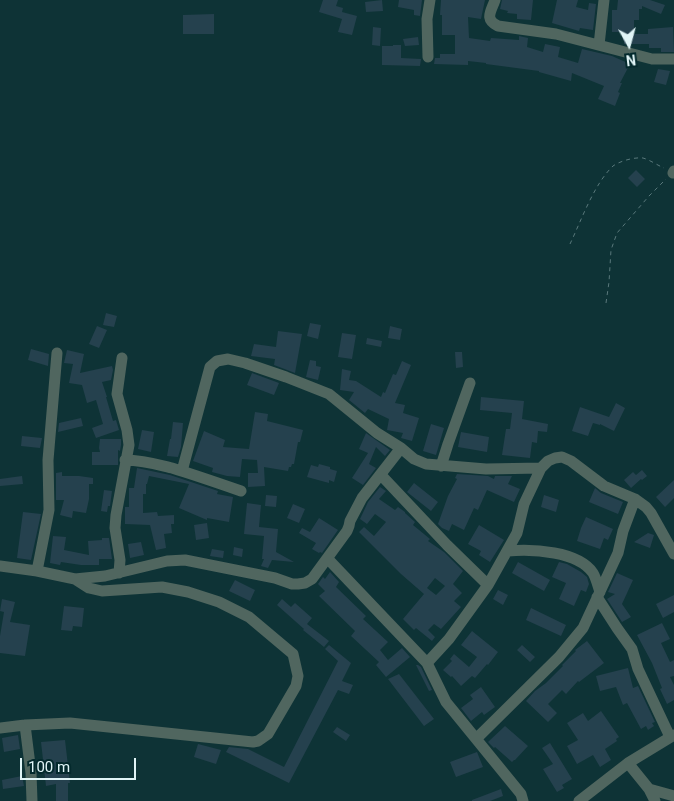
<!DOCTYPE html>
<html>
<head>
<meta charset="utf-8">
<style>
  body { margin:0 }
  #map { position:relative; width:674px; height:801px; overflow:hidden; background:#0e3336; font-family:Roboto,sans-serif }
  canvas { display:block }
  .north { position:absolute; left:604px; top:20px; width:50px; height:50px; -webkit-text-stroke:4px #03292c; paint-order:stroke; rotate:173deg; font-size:14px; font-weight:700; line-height:20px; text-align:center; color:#e0f4f6 }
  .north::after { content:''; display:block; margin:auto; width:18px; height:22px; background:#e0f4f6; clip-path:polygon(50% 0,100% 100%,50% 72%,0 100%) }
  .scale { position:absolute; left:20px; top:758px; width:116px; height:22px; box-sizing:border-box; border:2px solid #e0f4f6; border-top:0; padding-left:6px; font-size:15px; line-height:18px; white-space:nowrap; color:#e0f4f6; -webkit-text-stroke:4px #03292c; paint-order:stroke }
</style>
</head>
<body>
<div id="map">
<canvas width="674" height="801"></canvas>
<div class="north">N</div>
<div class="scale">100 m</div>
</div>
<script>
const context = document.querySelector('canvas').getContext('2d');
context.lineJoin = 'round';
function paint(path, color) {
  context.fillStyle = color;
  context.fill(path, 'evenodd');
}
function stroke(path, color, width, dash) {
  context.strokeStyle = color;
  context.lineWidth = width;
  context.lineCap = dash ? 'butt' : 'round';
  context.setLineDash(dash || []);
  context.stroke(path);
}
const building = new Path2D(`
  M323 0H338L336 6 343 8 342 12 357 16 352 35 338 32 342 19 319 12Z
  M382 0 383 11 366 12 365 2Z
  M399 0H422L420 16 414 15V10L398 7Z
  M441 0H485L481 19 468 17 469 38 490 41 491 38 519 40V36L528 38 527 47 543 52 545 44 560 47 558 57 578 63 582 49 612 56 630 64 620 83H622L618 92 620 93 615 106 598 99 604 86 572 73 571 81 539 72V71L486 64V63L468 61V65L434 64 435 58H440V54H455V35H442V15H440Z
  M502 0H533L531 20 517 19V14L507 13 508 11 500 9Z
  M557 0H578L576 7 588 10 589 3 596 4 593 30 580 28 579 31 552 23Z
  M618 0H650L665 5 661 14 642 6V9H639V20H634V34H648V29L673 27 674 52H661V48H649V44H624V40L623 41 622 32H612V10H617Z
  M214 14V34H183V15Z
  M373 27 381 28 380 46 372 45Z
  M418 37 419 45 405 46 403 39Z
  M393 45H401V58L421 59 420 66 382 65V46H393Z
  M658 69 670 71 666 85 654 82Z
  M636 170 645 179 637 187 628 178Z
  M106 313 117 316 114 327 103 325Z
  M310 323 321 325 318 339 307 336Z
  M97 326 107 330 99 348 89 344Z
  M390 326 402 329 400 340 388 338Z
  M278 331 302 334 295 373 274 365 275 359 251 356 254 344 276 347Z
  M342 333 356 335 352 359 338 357Z
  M367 338 382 341 381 347 366 344Z
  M31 349 49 354 48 366 28 360Z
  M67 350 84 354 80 373 112 366 113 370 111 380 102 382 107 397H106L113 421 116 420 119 430 96 438 92 428 103 424 96 400 87 403 82 385 69 383 73 364 64 363Z
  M455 352H462L463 367 456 368Z
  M310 360 316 361V366L321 367 318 380 306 377Z
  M402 361 411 365 395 403 405 405 403 413 419 418 412 441 401 438 403 433 387 430 389 419 368 409 365 413 349 400 354 392 340 390 342 369 351 371 349 380 356 381 381 397 383 392 385 393 393 374 396 375Z
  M252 373 279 383 274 395 247 385Z
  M481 397 524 401 522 419 548 424 547 432 538 431 537 443 532 442 530 458 502 455 506 429H510L512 413 480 410Z
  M616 403 625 408 614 431 600 424V425L593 423 588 436 572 431 580 407 609 417Z
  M255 412 268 414 267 421 303 430 300 442H298L294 464H292L291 467H289L288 471 264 467 265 486 248 487V473H258L257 460 242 459 240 477 227 476 212 472 213 468 193 461 204 431 225 440 223 447 249 449Z
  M81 418 83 426 58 432 59 423Z
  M173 422 183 423 181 447 178 457 167 456 170 439H171Z
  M431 424 444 428 436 455 423 451Z
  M142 430 154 432 151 452 138 449Z
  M461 432 489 437 487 452 458 447Z
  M366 433 390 450 385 456 376 447 369 464 376 468 363 485 352 478 368 453 359 449Z
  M22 436 42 438 40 448 21 446Z
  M100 439H121V445L120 451 118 450V465H92V452H100L99 448Z
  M319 464 330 467V469L337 471 334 482 329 480V483L307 477 311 465 318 467Z
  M137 468 170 475 218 491 217 494 233 497 229 522 207 518V520L179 508 189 484 149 476 147 484H146V494H143V513L157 512 158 516 174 515V524H171L172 533 164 534 166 548 156 550 150 525 125 524V507H129V488H134Z
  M642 470 647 476 642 480 641 479 631 488 624 480 633 472 636 475Z
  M62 472V476H79L93 478V484H89V499L86 513 73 511 72 518 60 515 64 500H56V473Z
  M457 474 488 476 494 479 495 476H512L508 484 520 489 514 502 487 490 478 510 474 508 464 530 452 524 449 531 442 528 438 524 448 496 457 479 455 478Z
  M22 476 23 484 0 486V479Z
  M674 480V498L665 507 656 497Z
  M414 483 438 502 431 511 407 492Z
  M380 487 386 491 379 499 395 510 398 507 405 512V513L415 522 413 525 430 539 428 541 444 552 463 571 453 584 462 593 454 601 461 607 441 629 434 624 428 630 435 637 432 641 416 628 414 630 403 619 424 594 401 574 359 532 364 527 374 536 386 522 375 514 367 524 360 519 368 502ZM435 578 445 586 436 595 427 588Z
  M595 488 601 493 623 502 618 514 589 502Z
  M104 490 112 491 110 506H108L107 512 101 511Z
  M266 495 277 496 276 507 265 506Z
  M544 495 559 500 556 512 541 507Z
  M247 503 261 505 259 527 278 529 276 552 294 562 272 560 268 568 261 566 264 559H262L264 536 244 534Z
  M293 504 305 509 299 523 287 518Z
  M23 512 41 514 31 560 17 558Z
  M586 517 613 529 608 540 604 538 600 549 577 541 581 528Z
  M319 518 338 530 322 553 320 552 319 553 312 549 316 543 299 533 302 528 310 532Z
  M207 523 209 538 196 540 194 525Z
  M479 525 504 540 490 562 479 555 481 551 468 544Z
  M648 533 654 535 650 548 634 542Z
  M53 536 66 537 64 550 89 555 88 541 102 540V538H109L112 559H99V565H81L61 562 60 565 50 563Z
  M141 542 144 555 130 558 128 544Z
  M234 547 243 549 242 557 233 555Z
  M212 549 224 551 223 558 210 556Z
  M518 562 550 580 544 591 512 573Z
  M559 562 567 564 581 572 587 577 589 584 586 592 581 590 574 606 559 599 566 583 552 577Z
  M330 572 339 582 336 587 366 616 363 619 388 642 380 650 388 660 402 648 410 657 386 677 376 665 379 662 351 636 355 631 319 596 325 591 318 584 323 577 325 579Z
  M617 573 633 580 622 604 631 617 622 622 607 599 615 594 608 592Z
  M235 580 255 590 250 601 229 591Z
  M498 590 508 595 503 605 493 599Z
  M674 595V612L663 618 656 604Z
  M2 599 15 602 10 622 30 625 25 656 0 653V636L4 612 0 611Z
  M282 599 291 607 295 603 312 618 307 624 329 641 324 647 303 630 304 629 277 605Z
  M64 606 84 608 82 627 73 626 72 631 61 630Z
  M531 608 566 625 561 636 526 620Z
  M662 623 670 639 661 643 670 662 674 660V676L670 677 674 685V700L667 704 660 689 662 688 652 663 637 635Z
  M472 631 498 652 488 665 487 664 475 678 472 676 461 686 452 676 451 677 443 670 452 661 450 659 454 654 469 667 477 657 461 645Z
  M587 641 604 663 579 682 578 681 566 694 562 690 548 704 557 713 548 722 526 701 535 691 546 683 563 666 562 665 576 651 575 650Z
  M329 645 351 663 342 681 353 685 349 694 338 690 289 783 226 752 229 747 248 749 284 767 338 661 325 649Z
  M522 645 535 657 530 662 517 650Z
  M416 665H418L421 667 432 690 429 691Z
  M628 668 633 688 638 686 655 722 652 723 654 726 648 730 646 726 641 729 627 703 623 705 616 687 600 691 596 676Z
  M399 674 434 719 424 726 388 679Z
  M481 687 495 707 484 715 482 712 471 721 461 708 473 699 470 695Z
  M601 711 619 737 616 739 617 741 605 749 611 760 600 767 593 755 577 764 567 746 578 740 567 723 583 713 588 721Z
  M505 726 528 746 515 760H514L512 762 495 747 494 748 488 742Z
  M337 727 350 735 346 741 333 732Z
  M18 735 20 749 4 752 2 738Z
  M65 740 70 783H68V801H56V784L46 786 41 742Z
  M550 743 572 779 562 785 564 788 557 792 543 769 553 764 542 748Z
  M198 744 221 750 216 764 194 757Z
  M477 752 483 767 456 777 450 762Z
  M22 776 24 786 3 789 2 780Z
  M501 789 503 796 490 801H472V800Z`);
const path = new Path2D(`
  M570 244C581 221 594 184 613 166 620 161 634 157 643 158 650 160 657 165 664 168
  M606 303 609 282 611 250 617 233 649 196 666 179`);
const minor = new Path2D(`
  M495 0C491 12 484 19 498 26L556 34 652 59H674
  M599 45 604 0
  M428 57 427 19 430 0
  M673 173 674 171
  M125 460C142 460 156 464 172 468 195 475 218 483 241 491
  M441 466 448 444 470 383
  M182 471 210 367 217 361 228 359 245 363 286 377 329 394 377 433 401 448 414 459 426 464 486 469 541 468
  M381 475 447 545 488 585
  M508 551C533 549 578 551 593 573 596 578 598 586 600 592
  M328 559 427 663 446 702 521 794 523 801
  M0 566 37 571 75 579 105 576 167 561 185 560 275 578 292 584H298L305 583 312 579 347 531 349 526 350 521 362 498 401 448
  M37 571 49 510 48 460 57 353
  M119 573 120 560 115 528 116 515 129 445 127 430 117 394 122 358
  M597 597 617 628 632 649 638 669 670 737
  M427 663 449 639 488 585 517 533 524 504 541 468 548 461 555 458 562 457 571 461 604 486 635 499 646 507 651 513 674 554
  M25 725 31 773 32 801
  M0 728 25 725 70 723 253 742 258 741 268 734 296 686 298 676 293 654 249 617 219 602 188 592 162 587 102 591 89 588 75 579
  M476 739 559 657 583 628 618 553 623 531 635 499
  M628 763 649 789 655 801
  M649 789 674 796
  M579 801 628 763 674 735`);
paint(building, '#25414e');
stroke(path, '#5a797c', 1, [4, 4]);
stroke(minor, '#50665f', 11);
</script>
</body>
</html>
